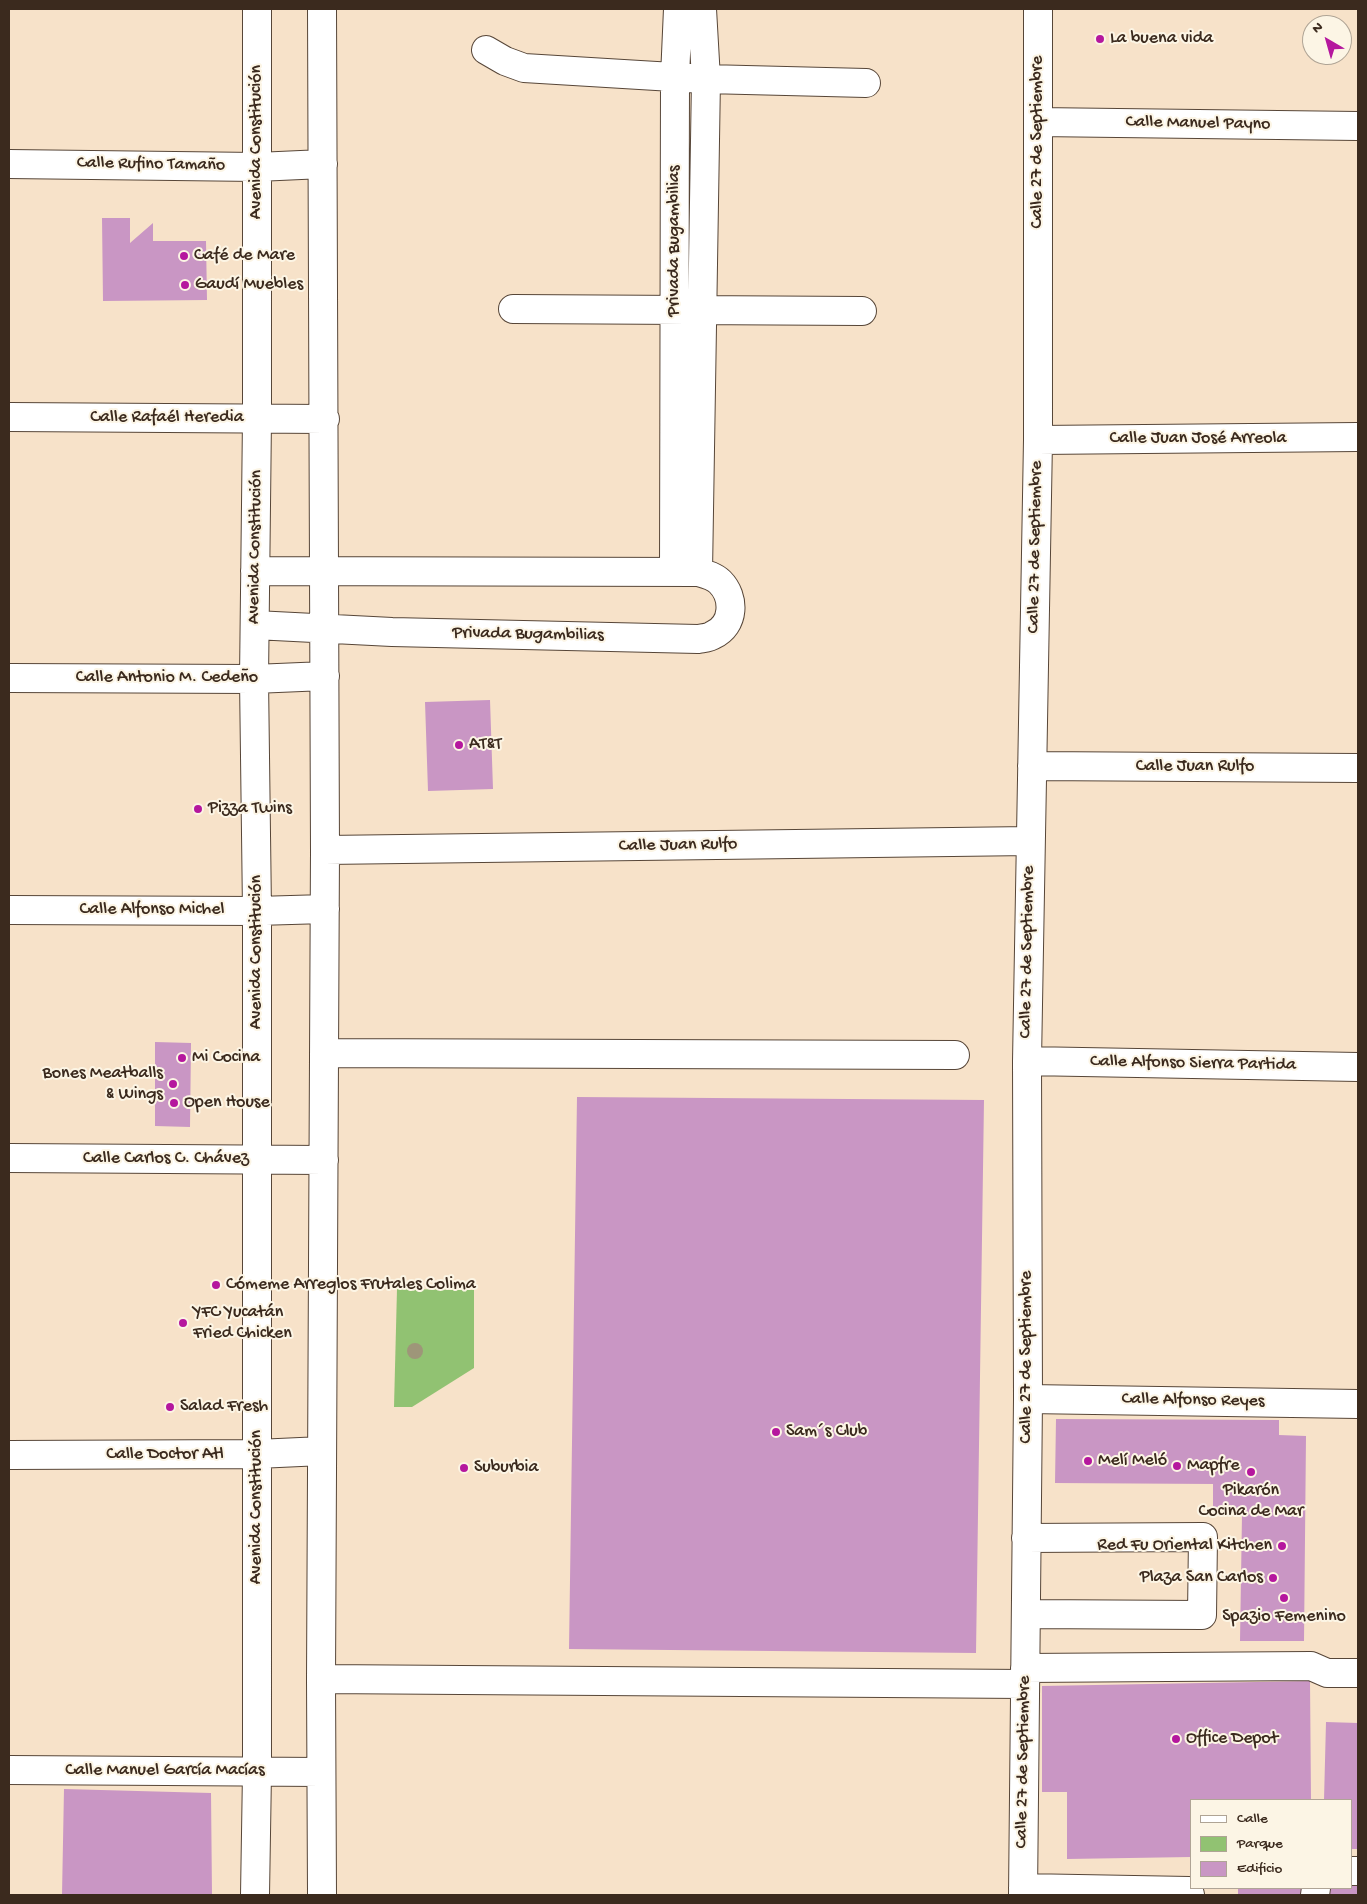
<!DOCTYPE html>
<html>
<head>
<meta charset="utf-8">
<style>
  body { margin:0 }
  #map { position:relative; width:1367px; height:1904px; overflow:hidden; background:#f7e2c9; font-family:"Gochi Hand",sans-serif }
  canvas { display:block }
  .frame { position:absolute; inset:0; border:10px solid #3b2a1e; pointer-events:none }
  .legend { position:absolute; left:1190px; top:1799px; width:162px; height:90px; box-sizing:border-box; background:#fcf5e5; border:1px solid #afa495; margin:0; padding:6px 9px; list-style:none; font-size:15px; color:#3b2a1e }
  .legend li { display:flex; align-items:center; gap:10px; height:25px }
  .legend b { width:25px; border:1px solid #afa495 }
  .north { position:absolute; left:1302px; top:15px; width:50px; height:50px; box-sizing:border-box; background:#fcf5e5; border:1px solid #afa495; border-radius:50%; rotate:322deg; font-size:14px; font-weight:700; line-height:20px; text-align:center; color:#3b2a1e }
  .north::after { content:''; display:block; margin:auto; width:18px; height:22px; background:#b5179e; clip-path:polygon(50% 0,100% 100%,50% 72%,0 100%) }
</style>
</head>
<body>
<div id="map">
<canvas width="1367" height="1904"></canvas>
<div class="frame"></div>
<ul class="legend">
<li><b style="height:6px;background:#fff"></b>Calle</li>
<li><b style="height:14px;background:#91c272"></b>Parque</li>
<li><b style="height:14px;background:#c996c4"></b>Edificio</li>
</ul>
<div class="north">N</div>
</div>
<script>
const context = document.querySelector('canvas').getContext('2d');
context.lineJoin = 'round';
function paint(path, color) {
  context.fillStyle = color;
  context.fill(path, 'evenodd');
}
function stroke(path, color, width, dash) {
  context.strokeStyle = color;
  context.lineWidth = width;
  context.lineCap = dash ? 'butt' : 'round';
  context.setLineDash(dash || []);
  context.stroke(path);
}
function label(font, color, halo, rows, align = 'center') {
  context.font = font + ' "Gochi Hand",sans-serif';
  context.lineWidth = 4;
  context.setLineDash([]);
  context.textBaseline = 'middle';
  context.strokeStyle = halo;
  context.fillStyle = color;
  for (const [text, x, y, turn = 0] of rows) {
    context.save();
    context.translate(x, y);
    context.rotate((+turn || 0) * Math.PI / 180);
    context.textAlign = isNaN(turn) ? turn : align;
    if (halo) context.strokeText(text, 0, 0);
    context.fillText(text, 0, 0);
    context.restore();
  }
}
const green = new Path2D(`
  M397 1289 474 1290V1368L412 1407H394Z`);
const building = new Path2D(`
  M102 218H130V243L153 223V241H206L207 300 103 301Z
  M490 700 493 789 428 791 425 702Z
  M155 1042 191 1043 190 1127 155 1126Z
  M577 1097 984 1100 976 1653 569 1649Z
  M1056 1419 1279 1420V1435L1306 1436 1304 1641H1240L1242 1515H1213V1484L1055 1483Z
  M1310 1681 1311 1800H1191V1857L1067 1859V1792H1042V1686Z
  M1326 1722 1358 1723V1849H1351V1800H1324Z
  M64 1789 211 1793 212 1895H62Z
  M1351 1882H1358V1895H1326V1888H1351Z
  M1238 1888H1307V1895H1238Z`);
const minor = new Path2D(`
  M486 50 505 61 524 68 706 79 866 83
  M1038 122 1358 126
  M9 164 257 167 323 164
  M513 309 862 311
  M9 417 325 419
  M1038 440 1358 437
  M674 571 675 77 678 9
  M698 572 706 79 702 9
  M255 625 392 632 698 639C703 638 709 638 713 635 735 625 735 597 720 582 714 576 705 574 698 572L255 571
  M9 678 254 679 325 676
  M1032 766 1358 768
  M325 850 1030 841
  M9 910 257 911 325 909
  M325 1053 955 1055
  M1027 1061 1358 1067
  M9 1158 324 1160
  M1028 1399 1358 1404
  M9 1455 257 1454 322 1451
  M1026 1614 1202 1615 1203 1537 1026 1538
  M1025 1668 1311 1666 1327 1673H1358
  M321 1679 1025 1684
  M9 1770 321 1772
  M1351 1871H1358
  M1023 1888 1189 1891 1190 1895
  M255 1895 257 1772V911L254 679 257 418V9
  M322 1895 321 1679 325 850 322 9
  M1023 1895 1028 1399 1027 1061 1038 440V9
  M1315 1895 1316 1888`);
const trees = [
  [415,1351]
];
const markers = [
  [1100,39,5,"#b5179e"],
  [184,256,5,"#b5179e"],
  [185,285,5,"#b5179e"],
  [459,745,5,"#b5179e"],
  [198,809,5,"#b5179e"],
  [182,1058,5,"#b5179e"],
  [173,1084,5,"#b5179e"],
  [174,1103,5,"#b5179e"],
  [216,1285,5,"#b5179e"],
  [183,1323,5,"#b5179e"],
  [170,1407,5,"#b5179e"],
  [776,1432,5,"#b5179e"],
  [1088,1461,5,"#b5179e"],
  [1177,1466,5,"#b5179e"],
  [464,1468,5,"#b5179e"],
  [1251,1472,5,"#b5179e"],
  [1282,1546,5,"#b5179e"],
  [1273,1578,5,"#b5179e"],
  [1284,1598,5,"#b5179e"],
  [1176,1739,5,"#b5179e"]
];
const poiNames = [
  ["La buena vida",1110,39],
  ["Café de Mare",194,256],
  ["Gaudí Muebles",195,285],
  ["AT&T",469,745],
  ["Pizza Twins",208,809],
  ["Mi Cocina",192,1058],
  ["Bones Meatballs",163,1074,"right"],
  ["& Wings",163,1095,"right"],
  ["Open House",184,1103],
  ["Cómeme Arreglos Frutales Colima",226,1285],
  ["YFC Yucatán",193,1313],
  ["Fried Chicken",193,1334],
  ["Salad Fresh",180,1407],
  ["Sam´s Club",786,1432],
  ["Melí Meló",1098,1461],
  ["Mapfre",1187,1466],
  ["Suburbia",474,1468],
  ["Pikarón",1251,1491,"center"],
  ["Cocina de Mar",1251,1512,"center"],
  ["Red Fu Oriental Kitchen",1272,1546,"right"],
  ["Plaza San Carlos",1263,1578,"right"],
  ["Spazio Femenino",1284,1617,"center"],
  ["Office Depot",1186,1739]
];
const streetNames = [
  ["Calle Manuel Payno",1198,124,1],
  ["Avenida Constitución",257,142,-90],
  ["Calle 27 de Septiembre",1038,142,-90],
  ["Calle Rufino Tamaño",151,165,1],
  ["Privada Bugambilias",675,241,-90],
  ["Calle Rafaél Heredia",167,418],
  ["Calle Juan José Arreola",1198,439],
  ["Avenida Constitución",256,547,-89],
  ["Calle 27 de Septiembre",1036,547,-89],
  ["Privada Bugambilias",528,635,1],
  ["Calle Antonio M. Cedeño",167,678],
  ["Calle Juan Rulfo",1195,767],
  ["Calle Juan Rulfo",678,846,-1],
  ["Calle Alfonso Michel",152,910],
  ["Avenida Constitución",257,952,-90],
  ["Calle 27 de Septiembre",1028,952,-89],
  ["Calle Alfonso Sierra Partida",1193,1064,1],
  ["Calle Carlos C. Chávez",166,1159],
  ["Calle 27 de Septiembre",1027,1357,-90],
  ["Calle Alfonso Reyes",1193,1401,1],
  ["Calle Doctor Atl",165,1455],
  ["Avenida Constitución",257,1507,-90],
  ["Calle 27 de Septiembre",1024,1762,-89],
  ["Calle Manuel García Macías",165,1771]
];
paint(green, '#91c272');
paint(building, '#c996c4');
stroke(minor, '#574638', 30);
stroke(minor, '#fff', 28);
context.fillStyle = '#9e9679';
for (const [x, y] of trees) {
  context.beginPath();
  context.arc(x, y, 8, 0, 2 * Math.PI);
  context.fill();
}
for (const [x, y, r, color] of markers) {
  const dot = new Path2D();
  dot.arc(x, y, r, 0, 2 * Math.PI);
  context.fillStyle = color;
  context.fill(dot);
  stroke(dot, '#fcf5e5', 2);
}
label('18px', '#3b2a1e', '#fcf5e5', poiNames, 'left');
label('18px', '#3b2a1e', '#fcf5e5', streetNames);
</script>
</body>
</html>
